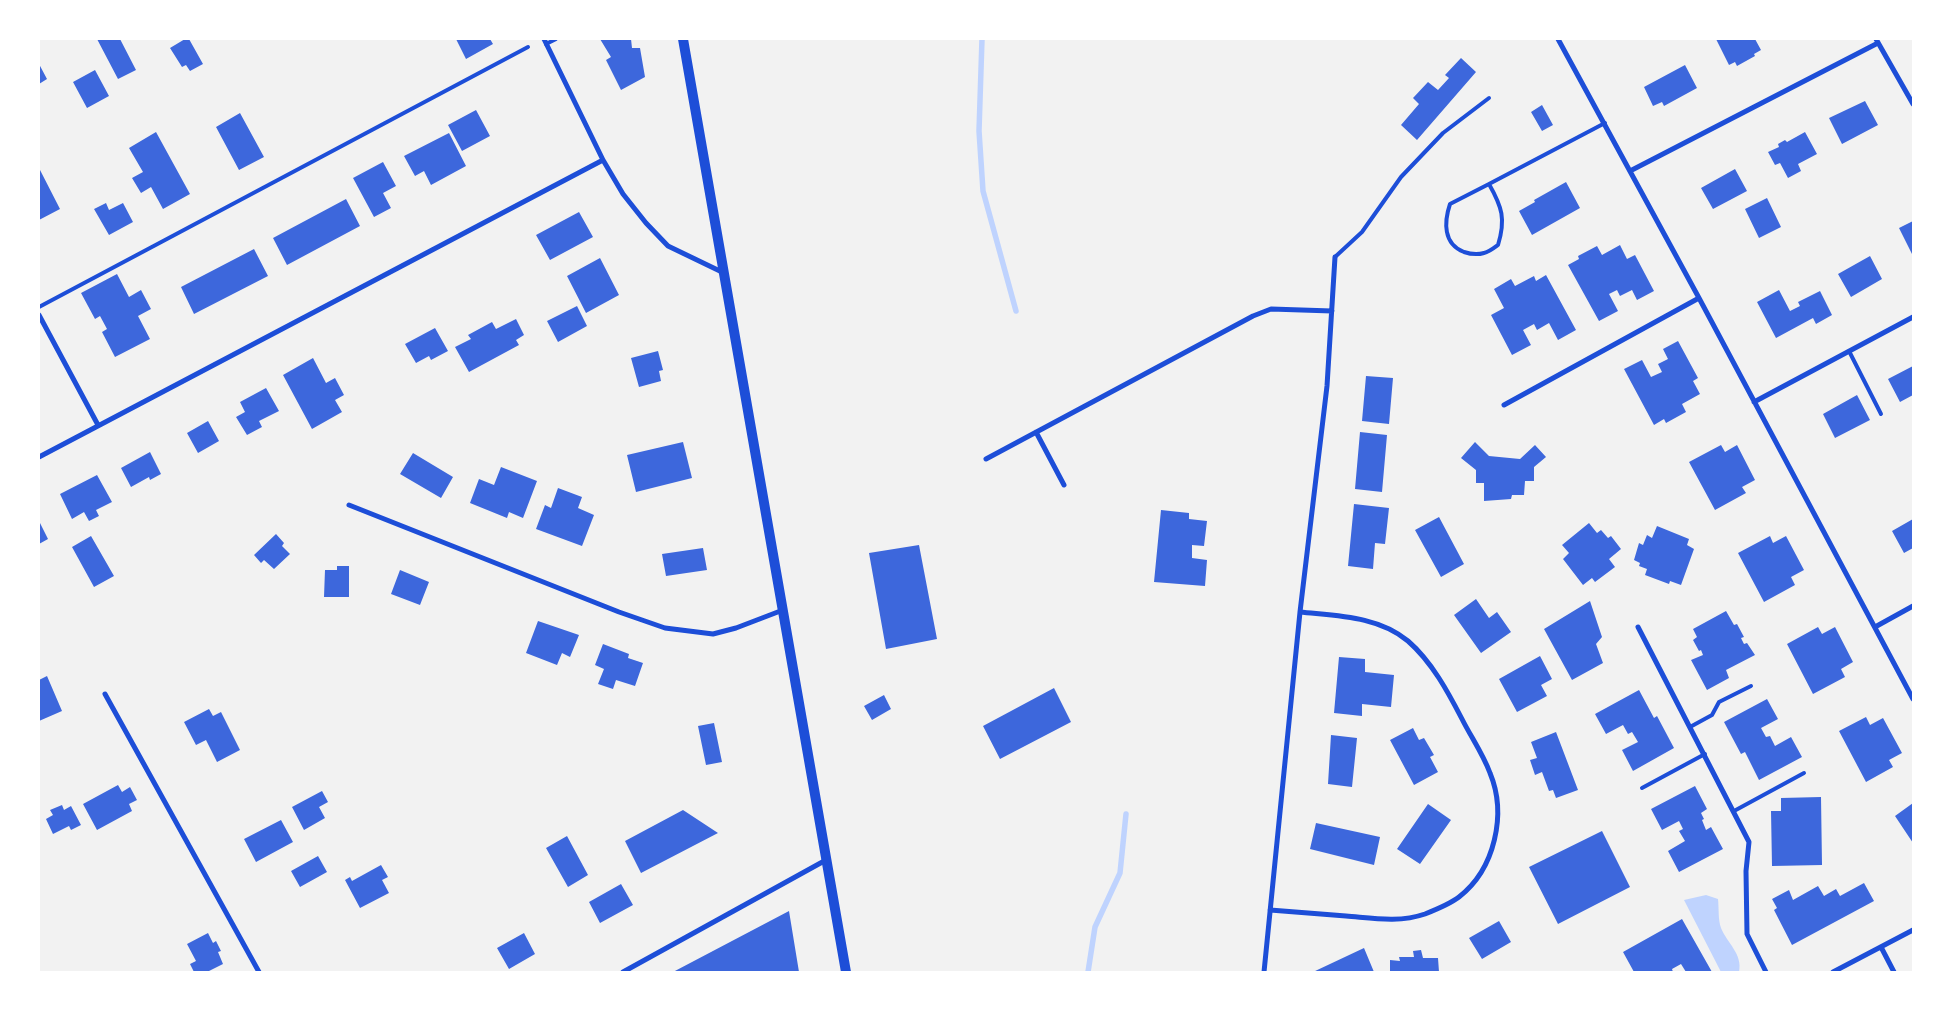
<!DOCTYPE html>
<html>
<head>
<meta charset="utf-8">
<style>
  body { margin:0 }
  #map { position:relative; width:1952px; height:1011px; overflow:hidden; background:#f2f2f2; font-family:Inter,sans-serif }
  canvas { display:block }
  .frame { position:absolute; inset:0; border:40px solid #fff; pointer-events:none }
</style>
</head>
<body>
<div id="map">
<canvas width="1952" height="1011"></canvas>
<div class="frame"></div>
</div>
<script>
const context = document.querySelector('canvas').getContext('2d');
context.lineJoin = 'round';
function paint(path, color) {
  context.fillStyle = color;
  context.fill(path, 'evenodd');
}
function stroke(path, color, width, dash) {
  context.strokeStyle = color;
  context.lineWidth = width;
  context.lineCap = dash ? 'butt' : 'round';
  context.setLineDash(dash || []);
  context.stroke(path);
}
const water = new Path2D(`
  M1706 895 1718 899C1719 908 1718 920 1721 928 1727 943 1743 954 1739 972H1721L1684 900Z`);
const stream = new Path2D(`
  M982 39 979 131 983 191 1016 311
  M1088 972 1095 927 1120 873 1126 814`);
const building = new Path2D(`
  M97 39H120L136 70 118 79Z
  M185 39H189L203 64 190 71 186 65 182 67 170 48Z
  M456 39H490L493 44 466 59Z
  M600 39H631L632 48H640L645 77 621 90 606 60 611 57Z
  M1716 39H1755L1761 50 1754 54 1755 56 1737 66 1735 62 1729 65Z
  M1461 58 1476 72 1417 140 1401 125 1419 104 1413 98 1428 82 1438 90 1449 78 1445 75Z
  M39 64 47 79 39 84Z
  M1685 65 1697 88 1664 106 1662 102 1653 106 1644 87Z
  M95 70 109 96 87 108 73 82Z
  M1865 101 1878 125 1842 144 1829 118Z
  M1542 105 1553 125 1542 131 1531 112Z
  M476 110 490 136 462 151 448 125Z
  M240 113 264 157 239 170 216 127Z
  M156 132 190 194 163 209 151 187 141 193 132 178 143 172 129 148Z
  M1805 132 1817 154 1798 164 1801 171 1788 178 1780 163 1775 165 1768 152 1779 147 1778 144 1785 140 1787 142Z
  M449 133 466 166 431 185 424 171 415 176 404 156Z
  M383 162 396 186 383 193 391 208 374 217 353 178Z
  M39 168 60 209 39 220Z
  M1735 169 1747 191 1713 209 1701 188Z
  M1566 182 1580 208 1532 235 1519 211 1535 202 1534 200Z
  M1767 198 1781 227 1759 238 1745 209Z
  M346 199 360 226 287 265 273 238Z
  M106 203 109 210 123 203 133 222 109 235 94 209Z
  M579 212 593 237 550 260 536 235Z
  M1913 221V256L1899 228Z
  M1620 245 1627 259 1635 255 1654 291 1637 300 1632 290 1620 296 1617 290 1609 294 1618 311 1599 321 1568 265 1579 259 1578 256 1597 246 1602 255Z
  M254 249 268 276 194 314 181 287Z
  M1870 256 1882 279 1851 297 1838 274Z
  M600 258 619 295 586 313 567 276Z
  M117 274 129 297 141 290 151 309 138 316 150 339 115 357 102 332 107 329 100 316 95 319 81 293Z
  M1546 275 1576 330 1558 340 1549 323 1537 330 1534 324 1523 330 1531 345 1512 355 1491 315 1504 308 1494 289 1511 279 1515 286 1534 276 1536 281Z
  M1779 290 1790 311 1800 306 1798 302 1820 291 1832 315 1816 324 1813 318 1776 338 1757 302Z
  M577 306 587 326 558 342 547 321Z
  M516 319 524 335 516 340 519 345 469 372 455 347 471 339 468 335 492 322 496 329Z
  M435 328 448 351 431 360 429 356 416 363 405 344Z
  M1678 341 1698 378 1693 381 1700 394 1682 404 1686 412 1666 423 1664 419 1654 425 1624 369 1642 360 1651 377 1662 372 1658 364 1668 359 1663 349Z
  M658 351 663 370 659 371 661 381 639 387 631 358Z
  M313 358 326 383 335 378 344 395 335 400 342 412 312 429 283 375Z
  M1913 366V395L1900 402 1888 379Z
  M1366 376 1393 378 1389 424 1362 421Z
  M266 388 279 411 259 421 262 427 247 435 236 417 245 412 240 402Z
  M1857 395 1870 420 1835 438 1823 414Z
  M208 421 219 441 198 453 187 433Z
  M1360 432 1387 435 1382 492 1355 489Z
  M683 442 692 478 636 492 627 455Z
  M1475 442 1489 456 1520 459 1535 445 1546 457 1534 467V481H1525L1524 495H1512L1511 499 1484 501V483H1476V470L1461 458Z
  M1721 445 1725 452 1737 445 1755 480 1742 487 1746 493 1715 510 1689 462Z
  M150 452 161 474 150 480 149 477 131 487 121 468Z
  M413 453 453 477 441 498 400 474Z
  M501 467 537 481 523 518 509 512 507 518 470 503 479 479 494 485Z
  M97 475 112 502 96 510 99 516 89 521 84 512 72 519 60 494Z
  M558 488 582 497 578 508 594 515 582 546 536 529 545 505 551 508Z
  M1354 504 1389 508 1385 544 1375 543 1373 569 1348 566Z
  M1161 510 1189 513V519L1207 521 1204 546 1192 545V558L1207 560 1205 586 1154 582Z
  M1439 517 1464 564 1441 577 1415 530Z
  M1913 519V548L1904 553 1892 531Z
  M39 521 48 539 39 544Z
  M1589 523 1597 533 1601 530 1608 538 1611 536 1621 549 1609 559 1615 567 1595 582 1592 578 1583 585 1563 559 1569 553 1562 545Z
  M1657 526 1689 539 1687 545 1694 549 1681 585 1670 581 1669 584 1645 575 1647 569 1639 566 1640 563 1634 560 1639 543 1643 545 1647 535 1652 538Z
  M276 534 284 543 282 546 290 554 274 569 264 560 261 563 254 555Z
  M91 536 114 576 94 587 72 547Z
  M1770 536 1773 543 1786 536 1804 570 1791 577 1795 585 1764 602 1738 553Z
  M919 545 937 639 886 649 869 553Z
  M703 548 707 570 666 576 662 554Z
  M337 566H349V597H324L325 570H337Z
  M400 570 429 582 420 605 391 594Z
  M1476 599 1489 618 1497 612 1511 632 1481 653 1454 615Z
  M1590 601 1602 637 1596 644 1603 663 1572 680 1544 629Z
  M1726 611 1734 625 1737 624 1744 637 1741 638 1744 644 1747 643 1755 655 1726 670 1729 678 1707 690 1691 660 1703 655 1701 650 1699 651 1693 640 1697 637 1693 629Z
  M538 621 579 635 570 657 562 653 557 665 526 653Z
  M1818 627 1822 634 1835 627 1853 662 1841 669 1845 677 1813 694 1787 644Z
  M603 644 629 654 628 658 643 663 635 686 616 680 613 689 598 684 604 669 595 665Z
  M1540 656 1552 679 1541 685 1547 696 1517 712 1499 679Z
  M1339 657 1365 659V672L1394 675 1391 707 1362 704V716L1334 713Z
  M47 676 62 711 39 721V680Z
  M1054 688 1071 722 1000 759 983 726Z
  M1639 690 1654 718 1657 716 1674 748 1633 771 1622 750 1638 742 1632 732 1628 734 1623 725 1606 734 1595 714Z
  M884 695 891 709 872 720 864 706Z
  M1767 699 1778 719 1761 728 1766 737 1770 736 1775 746 1791 737 1802 757 1759 780 1745 752 1741 754 1724 722Z
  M209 709 213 716 221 712 240 750 217 762 206 740 196 745 184 722Z
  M1866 717 1870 725 1883 718 1902 753 1889 760 1893 767 1866 782 1839 731Z
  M714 723 722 762 706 765 698 726Z
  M1413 728 1419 740 1424 738 1434 755 1430 757 1438 772 1414 785 1390 740Z
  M1556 732 1578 790 1556 798 1553 790 1549 791 1542 772 1535 775 1530 760 1537 758 1531 742Z
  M1331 735 1357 738 1352 787 1328 784Z
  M118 785 122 792 130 787 137 800 129 804 132 811 97 830 83 804Z
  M1695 786 1707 809 1701 813 1704 819 1702 820 1706 830 1711 827 1723 849 1679 872 1668 851 1685 841 1679 831 1683 829 1679 821 1662 830 1651 809Z
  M322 791 328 802 319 807 325 818 304 830 292 807Z
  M1821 797 1822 865 1772 866 1771 811H1781V798Z
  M1913 803V843L1895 816Z
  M1428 804 1451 820 1420 864 1397 849Z
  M62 805 64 810 71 806 81 825 71 830 69 826 53 834 46 819 53 815 50 810Z
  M683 810 718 833 641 873 625 841Z
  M281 820 293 842 256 862 244 839Z
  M1316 823 1380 837 1374 865 1310 849Z
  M1602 831 1630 887 1558 924 1529 867Z
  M567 836 588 875 568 887 546 848Z
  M318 856 327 872 300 887 291 871Z
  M381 865 388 877 382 880 389 893 360 908 345 880 350 877 352 881Z
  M1864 883 1874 901 1792 945 1774 910 1777 908 1772 899 1789 890 1793 900 1818 886 1824 896 1836 889 1840 896Z
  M621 884 633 905 600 923 589 902Z
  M789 911 799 972H673Z
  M1682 919 1712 972H1686L1681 964 1672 969 1673 972H1634L1623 952Z
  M1499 921 1511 942 1482 959 1469 938Z
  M208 933 213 943 216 941 221 951 218 952 223 964 207 972H194L190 964 196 961 187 944Z
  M524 933 535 954 509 969 497 948Z
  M1364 948 1374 972H1313Z
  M1421 950 1423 958H1438L1439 972H1390V960L1400 961 1399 957H1414L1413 951Z`);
const service = new Path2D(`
  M546 44 556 39
  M1489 184 1450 204C1444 222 1443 244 1464 252 1470 254 1477 255 1484 253 1489 252 1494 248 1498 245 1506 219 1502 207 1489 184L1605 123
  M1335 257 1362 232 1401 177 1443 133 1489 98
  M39 307 528 47
  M1849 351 1881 414
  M1690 727 1712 715 1719 702 1751 686
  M1642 788 1705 754
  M1734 811 1804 773`);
const minor = new Path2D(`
  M544 39 603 160 623 194 646 223 668 246 724 273
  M1558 39 1699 298 1913 699
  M1876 39 1913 104
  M1630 171 1878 43
  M39 315 98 425
  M1754 402 1913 317
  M1504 405 1699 298
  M1036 432 1064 485
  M39 457 603 160
  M986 459 1253 316 1271 309 1332 311
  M349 505 619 612 665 628 713 634 736 628 783 610
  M1638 627 1749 842 1746 871 1747 934 1766 972
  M1875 627 1913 606
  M105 694 259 972
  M1270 910C1295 912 1321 914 1346 916 1372 918 1399 923 1425 914 1435 910 1450 904 1459 897 1495 869 1507 814 1490 773 1483 754 1471 737 1462 719 1448 692 1432 662 1408 641 1378 616 1337 616 1300 612
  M1881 947 1894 972
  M623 972 826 860
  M1264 972 1300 612 1327 386 1335 257
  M1833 972 1913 930`);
const secondary = new Path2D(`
  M683 39 846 972`);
paint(water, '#bfd3fe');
stroke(stream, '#bfd3fe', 5.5);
paint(building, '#3d67dc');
stroke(service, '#1d4ed8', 4);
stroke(minor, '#1d4ed8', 5);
stroke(secondary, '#1d4ed8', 10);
</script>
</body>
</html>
